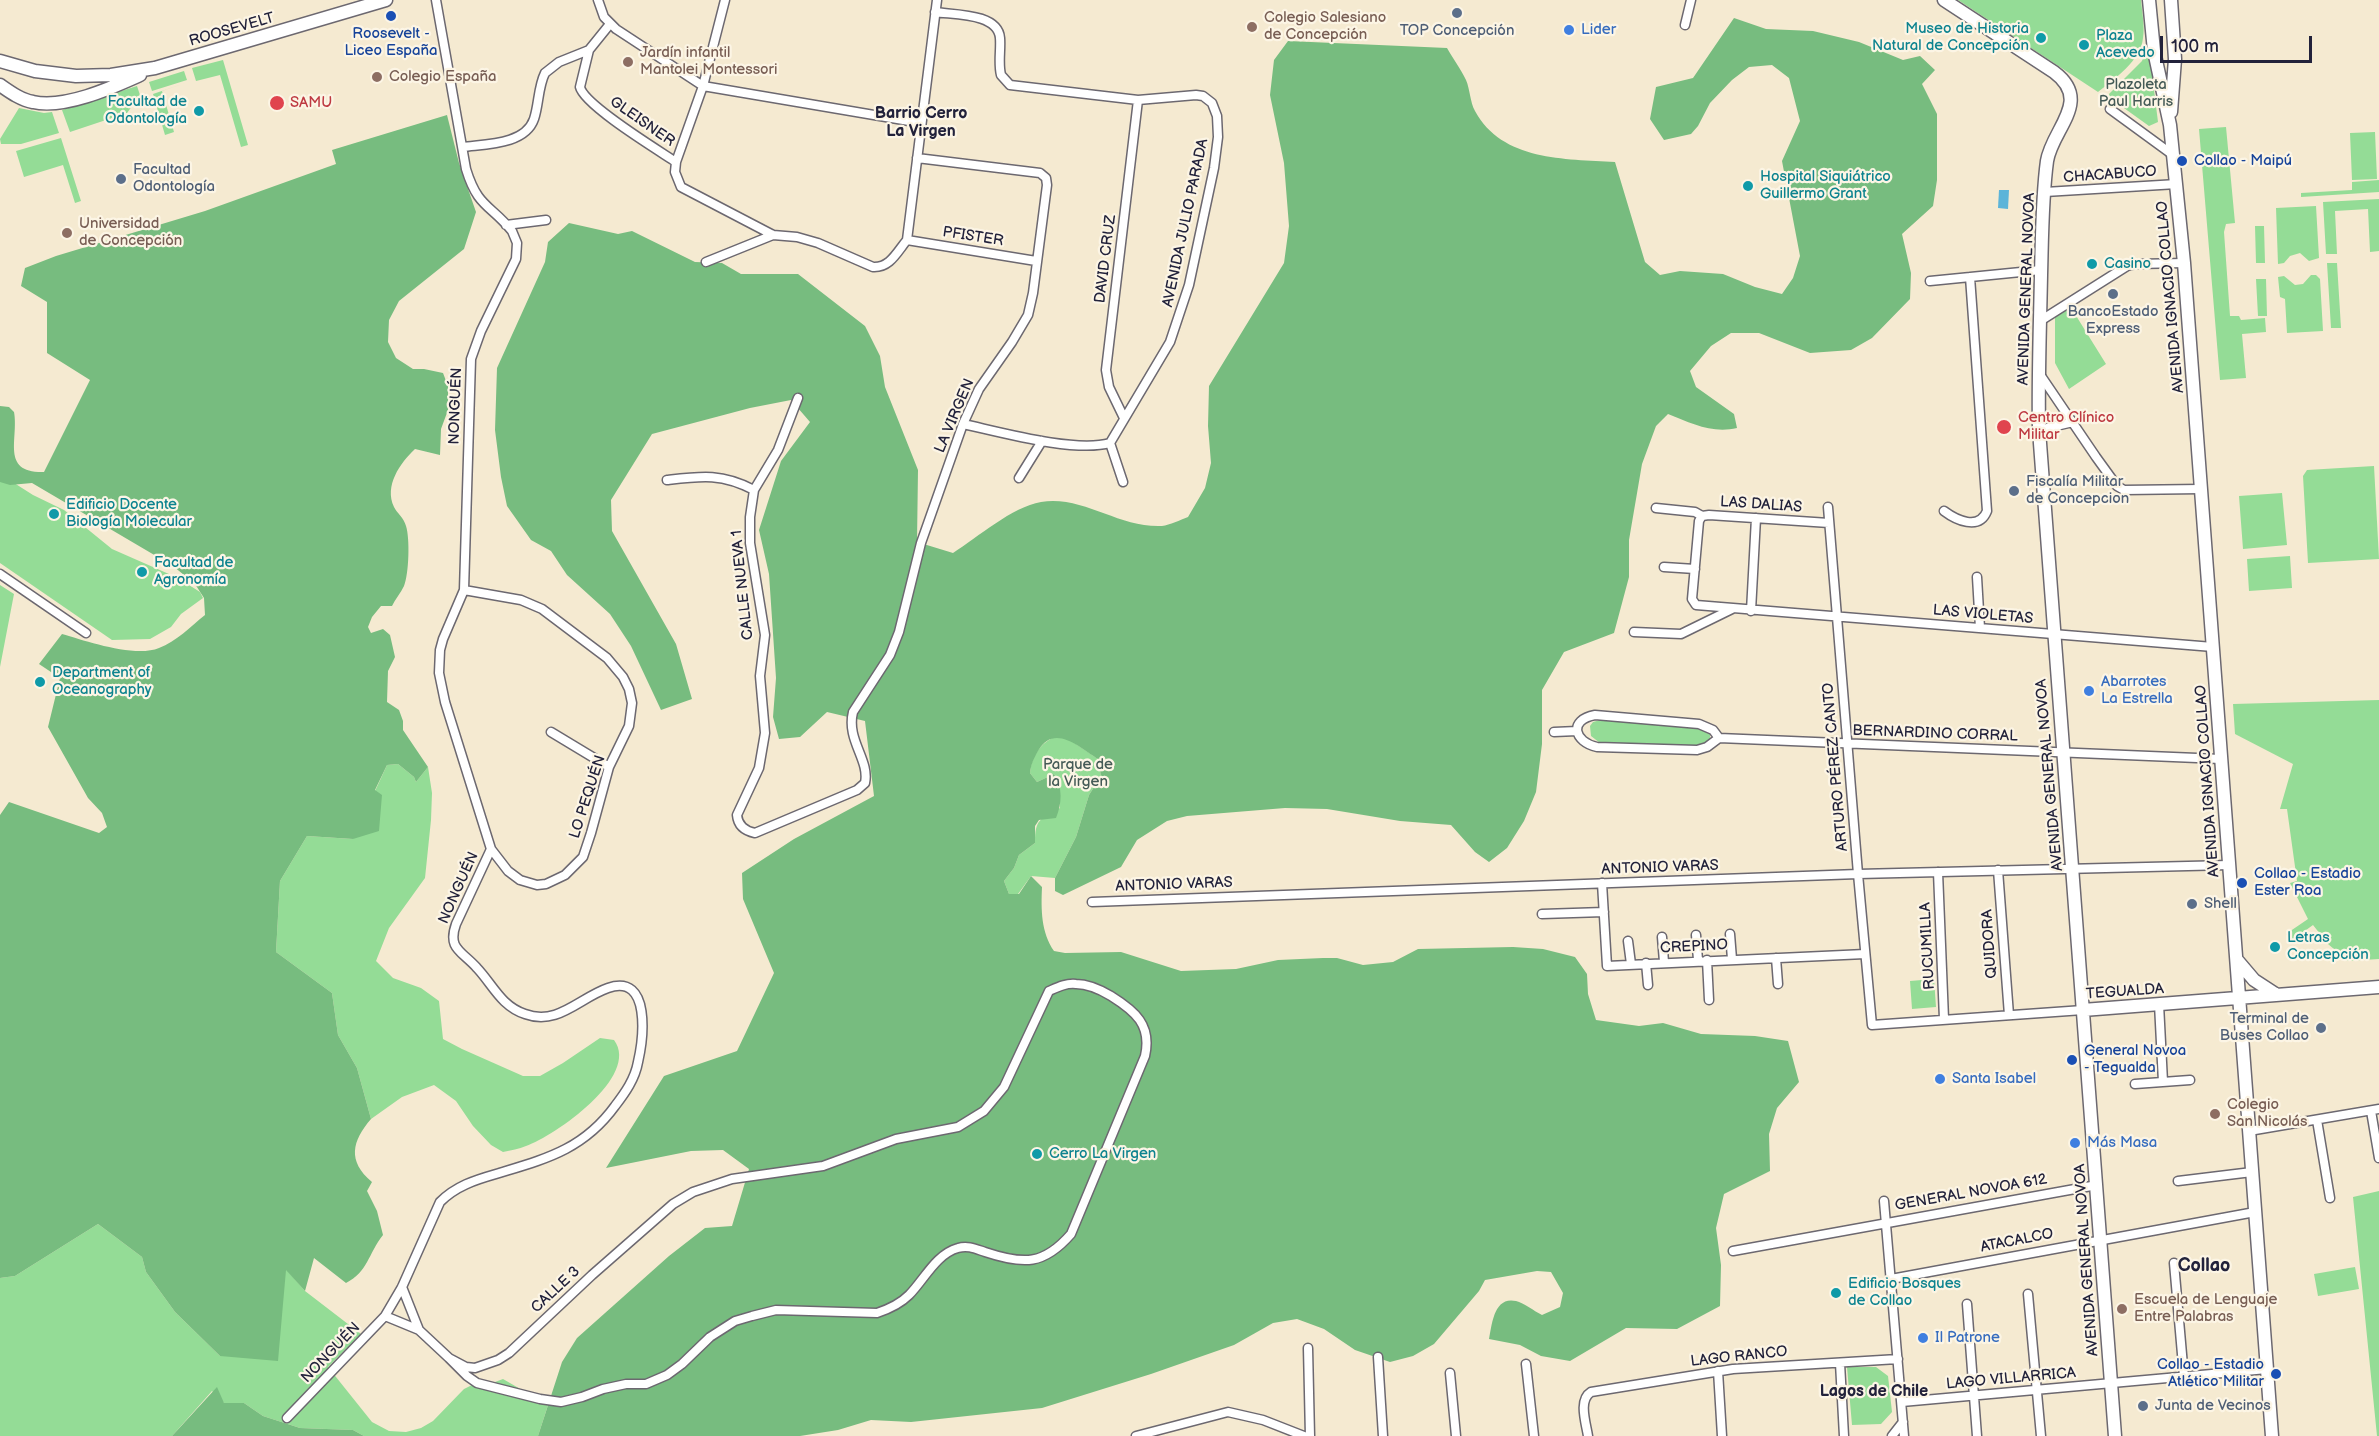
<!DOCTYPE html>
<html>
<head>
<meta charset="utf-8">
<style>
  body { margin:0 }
  #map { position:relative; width:2379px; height:1436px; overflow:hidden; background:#f5ead1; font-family:"Balsamiq Sans",sans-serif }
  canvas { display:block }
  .scale { position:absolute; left:2160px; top:36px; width:152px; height:27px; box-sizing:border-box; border:3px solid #22223b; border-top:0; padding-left:8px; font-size:18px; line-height:21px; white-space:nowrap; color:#22223b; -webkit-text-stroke:4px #fcf5e5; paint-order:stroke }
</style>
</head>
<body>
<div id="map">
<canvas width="2379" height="1436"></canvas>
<div class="scale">100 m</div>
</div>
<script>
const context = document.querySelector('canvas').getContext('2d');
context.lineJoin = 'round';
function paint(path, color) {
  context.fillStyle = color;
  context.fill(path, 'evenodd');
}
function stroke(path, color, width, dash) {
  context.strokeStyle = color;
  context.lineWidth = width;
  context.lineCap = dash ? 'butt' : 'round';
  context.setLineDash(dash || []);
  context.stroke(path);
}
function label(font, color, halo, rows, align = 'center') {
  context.font = font + ' "Balsamiq Sans",sans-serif';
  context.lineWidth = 4.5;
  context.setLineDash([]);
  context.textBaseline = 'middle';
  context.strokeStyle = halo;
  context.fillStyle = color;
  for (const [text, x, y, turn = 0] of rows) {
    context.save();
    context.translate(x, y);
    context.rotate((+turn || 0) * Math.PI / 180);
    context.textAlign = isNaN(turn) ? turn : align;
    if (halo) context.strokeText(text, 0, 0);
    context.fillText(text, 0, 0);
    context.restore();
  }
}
const green = new Path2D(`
  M1958 0H2141C2142 12 2145 26 2143 38 2141 61 2114 79 2098 92Z
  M2146 50H2149L2158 122 2149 126 2110 98 2109 94 2142 61Z
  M223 60 248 145 241 147 220 75 196 81 192 68Z
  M184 71 187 80 152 91 149 82Z
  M188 82 162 91 174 132 165 135 153 94Z
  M137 86 140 95 127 113 70 132 62 110Z
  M19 108 44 113 52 112 59 133 21 144H1L0 139Z
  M2226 127 2235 223 2226 224 2224 232 2230 316H2239L2241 320 2265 318 2266 332 2242 334 2246 378 2220 380 2199 129Z
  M2375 132 2377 179 2352 180 2350 133Z
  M61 138 81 201 75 203 63 165 24 177 16 151Z
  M2379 180V192L2301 197V193L2352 190V182Z
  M2379 199V251L2370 252 2368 209 2335 211 2337 254H2326L2323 202Z
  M2316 206 2319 258 2309 261 2300 253 2290 256 2284 263 2278 264 2276 208Z
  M2255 226H2264L2265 263H2256Z
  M2327 263H2337L2341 328H2331Z
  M2311 275H2316L2320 279 2323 331 2287 333 2285 299 2280 297 2278 277 2284 276 2295 285 2303 284Z
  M2256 279H2266L2267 316H2258Z
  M2070 306 2106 364 2069 389 2055 363V311Z
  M2374 466 2379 559 2308 563 2303 476 2307 470Z
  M0 474 33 495 64 510 112 549 178 578 200 592 203 598 181 614 171 627 150 639 112 640 0 563Z
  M2282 493 2287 545 2243 549 2239 496Z
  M2290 556 2292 588 2249 591 2247 559Z
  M0 585 14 594 0 667Z
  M2379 700V959L2348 961 2328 944 2313 925 2291 941 2286 934 2308 919 2290 883 2297 881 2287 809H2280L2293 764 2235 734 2233 704Z
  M1604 719 1698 728 1710 734V740L1702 745H1687L1600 743 1591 736 1590 726 1593 722Z
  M1052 738H1067L1098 759 1101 776 1089 795 1076 837 1055 878 1031 876 1018 894H1009L1004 881 1014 868 1019 855 1035 843C1035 819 1040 819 1060 808L1059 782 1054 774 1037 782 1030 773C1031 758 1039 745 1052 738Z
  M398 764 414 777 416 782 428 767 432 793 431 820 425 878 389 928 376 961 393 978 421 988 439 1001 443 1039 462 1049 523 1076H540L563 1063 600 1038 614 1040C641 1076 555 1136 526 1146 519 1149 511 1150 503 1152L491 1145 473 1126 456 1101 434 1085 402 1097 371 1119 357 1068 338 1035 332 993 276 952 280 881 307 836 353 839 387 765Z
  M1934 979 1936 1007 1912 1009 1910 981Z
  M2379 1191V1436H2377L2353 1197Z
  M98 1224 142 1257 146 1272 175 1312 220 1356 286 1269 305 1291 361 1334 328 1367 372 1422 389 1431 406 1432 421 1428 433 1421 464 1389 476 1383 487 1385 503 1379 548 1405 538 1436H364L353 1430 300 1428 263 1416 244 1403H224L212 1391 172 1436H0V1278L15 1276Z
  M2355 1267 2359 1289 2318 1296 2314 1274Z
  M1847 1367H1876L1888 1376 1892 1412 1881 1424 1852 1425Z`);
const forest = new Path2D(`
  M1734 18 1766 29 1813 31 1859 42 1903 60 1920 56 1935 70 1922 84 1937 114V180L1933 206 1902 234 1911 273 1910 299 1872 338 1851 350 1810 353 1759 333H1731L1711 346 1690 371 1696 387 1734 414 1737 428C1712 434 1691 423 1668 414L1656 426 1642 464 1629 540V577L1614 633 1564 652 1542 690V744L1536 792 1524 821 1507 848 1489 862 1475 852 1451 825 1400 821 1327 809 1285 808 1187 816 1167 821 1137 840 1121 867 1063 895 1055 891V878L1076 837 1089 795 1101 776 1098 759C1079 747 1054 723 1038 751 1034 758 1031 764 1030 773L1037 782 1054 774C1063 787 1062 804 1056 818L1039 820 1035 826V843L1019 855 1014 868 1004 881 1009 894H1019L1031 876 1042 887C1041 910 1041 932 1054 951L1065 953 1121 952 1181 971 1236 969 1278 960 1323 958H1337L1363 965 1393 962 1418 949 1513 947 1543 949 1575 957 1587 974 1588 994 1596 1020 1639 1026 1663 1023 1701 1034 1755 1036 1788 1041 1799 1082 1777 1108 1769 1134 1770 1171 1724 1194 1716 1228 1721 1265 1720 1306 1677 1329 1626 1328 1570 1361 1541 1356 1520 1345 1489 1339C1492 1324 1494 1296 1516 1301 1524 1303 1534 1311 1542 1315L1560 1307 1563 1293 1551 1272 1537 1271 1485 1280 1479 1291 1434 1344 1413 1356 1390 1362 1355 1350 1324 1329 1297 1319 1273 1323 1234 1345 1151 1374 1042 1408 911 1422 871 1420 838 1430 800 1436H538L562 1362 577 1338 669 1256 705 1228 732 1226 749 1169 723 1150 691 1151 606 1168 664 1076 737 1051 774 973 743 899 742 873 794 839 874 796 865 721 827 712 800 737 779 739 773 717 776 678 769 574 759 530 781 461 810 422 791 400 750 408 652 434 611 500 612 531 676 644 692 699 661 710 631 646 610 614 567 575 551 551 531 540 507 506 501 477 495 430 497 368 545 262 548 242 569 223 618 234 632 231 695 262 722 263 741 274H798L865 326 880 356 885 387 918 470 917 542 953 553C978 537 1012 507 1041 502 1083 495 1118 528 1162 526 1170 525 1180 520 1188 517L1205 488 1211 463 1208 426 1209 386 1284 263 1289 226 1284 163 1270 95 1274 60 1288 41 1447 48C1453 59 1461 69 1466 80 1470 89 1470 102 1475 111 1502 161 1565 159 1615 162L1645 262 1660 275 1680 271 1723 274 1755 287 1782 294 1793 278 1800 256 1782 161 1800 121 1789 78 1772 65 1749 67 1732 80 1710 103 1698 126 1691 134 1664 140 1650 119 1656 87 1693 78Z
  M447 115 459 163 476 212 464 249 399 301 389 320 388 342 396 358 413 369H424L443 373 448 386V410L441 429 440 455 415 449C400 463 384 486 394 507 397 513 404 518 406 526 410 538 409 574 404 586 401 593 395 599 392 606H381L372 617 368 627 371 633 383 629 390 635 395 657 388 671 387 702 399 710 403 721V730L428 767 416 782 414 777 398 764 387 765 375 790 382 795 379 831 353 839 307 836 280 881 276 952 332 993 338 1035 357 1068 371 1119C352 1141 347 1161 372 1182L367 1191 377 1211 383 1235C368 1254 368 1272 346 1283L314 1258 305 1291 286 1270 278 1361 220 1356 175 1312 146 1272 142 1257 98 1224 15 1276 0 1278V815L9 802 99 833 107 827 102 813 88 798 48 727 60 678 39 664 62 634C86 641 135 658 159 648 176 642 191 626 205 615L204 598 195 584 173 566 32 483 10 485 0 482V406L9 407 14 412C19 439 0 473 44 472L90 380 47 353V302L21 286 25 268 56 256 205 211 336 164 332 150Z
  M217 1387 224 1403H244L263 1416 300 1428 353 1430 364 1436H172Z`);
const water = new Path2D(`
  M1999 190H2009L2008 209 1998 208Z`);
const street = new Path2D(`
  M436 0 466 169C478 208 490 204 512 231L517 243 516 259 481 331 471 359 464 590 443 639 440 650 439 673 445 702 491 849 508 871 520 880 537 885 546 884 565 875 583 857 591 833 609 767 629 726 632 703 629 689 623 677 607 658 542 609 521 600 464 590
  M598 0 604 17 616 29 703 86 921 123
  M725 0 703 86 676 162 675 172 681 187 773 235 797 237 818 243 873 267C890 268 897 252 907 240
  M935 12C954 15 998 13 1000 38 1001 50 998 63 1001 75L1010 85 1138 100 1196 95 1203 96 1212 103 1217 116 1218 137 1214 168 1189 285 1170 342 1110 443C1075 453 1000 432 963 424
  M610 24 589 50 580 87C584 105 658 150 676 162
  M1685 25 1691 0
  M2110 109 2173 155
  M463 147C485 144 525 145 534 119 539 104 538 87 545 73L559 62 589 50
  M2045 192 2177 184
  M506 225 546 220
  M907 240 937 0
  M907 240 1036 261
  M706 262 773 235
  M1930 281 2041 270
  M2040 321 2127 266 2136 264 2184 263
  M2039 373 2096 457 2117 486 2124 490 2201 489
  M798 398 778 450 754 490 750 517V543L765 635 760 676 765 733 759 768 737 815C738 826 745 831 755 833L857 790 865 783C870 760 846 740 853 712L890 655 899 632 921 543 963 424 979 389 1012 342 1028 315 1033 293 1047 185 1046 178 1040 173 917 158
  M1124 418 1109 387 1106 370 1138 100
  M2039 430 2073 422
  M1110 443 1123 482
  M1019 478 1042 441
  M667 480C701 476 722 473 754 490
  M1828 507 1858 874 1872 1025 2083 1010
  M1656 508 1695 512 1702 516 1709 515 1829 523
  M1944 511C1956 520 1979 531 1987 511L1970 277
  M1702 516 1699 521 1692 599 1696 605 2213 647
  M1664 567 1695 569
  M0 574 86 633
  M1977 577 1980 628
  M1751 611 1756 518
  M1634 632 1681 634 1732 609
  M551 732 609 767
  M1554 732 1577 731
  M1719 738 1713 730 1699 724 1595 715C1568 720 1574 742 1597 747L1697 750 1707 747 1719 738 2221 759
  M1998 870 2009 1015
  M1938 872 1944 1019
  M1602 883 1607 966 1865 954
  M1092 902 1858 874 2229 865
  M1542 914 1604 912
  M1730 934 1732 959
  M1696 935 1698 960
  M1662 937 1664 962
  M1628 941 1631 964
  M1776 958 1778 984
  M1707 960 1709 1000
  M1646 963 1648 985
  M2159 1004 2163 1082
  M2135 1084 2190 1080
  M2371 1111 2379 1158
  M2317 1120 2330 1198
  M2249 1131 2379 1109
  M2178 1181 2252 1172
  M1884 1201 1904 1436
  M1733 1251 2097 1185
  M2174 1263 2184 1377
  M1891 1279 2255 1212
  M402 1287 419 1330
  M2028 1294 2041 1436
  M1967 1304 1977 1436
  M385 1316 419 1330 449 1358 466 1367 475 1368 498 1360 509 1353 592 1275 673 1204 693 1192 732 1179 823 1166 896 1139 958 1127 984 1111 1004 1087 1049 991C1058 987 1066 983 1076 984 1088 984 1101 990 1111 996 1135 1011 1152 1025 1145 1056L1071 1234C1044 1265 1024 1265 985 1252 976 1249 968 1245 958 1248 936 1254 924 1280 909 1295 900 1304 889 1309 877 1313L776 1310 752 1316 735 1321 710 1337 682 1364 667 1375 646 1384H626L603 1389 582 1397 561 1402 540 1399 477 1383 467 1376 449 1358
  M1308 1348 1310 1436
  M1378 1357 1383 1436
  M1840 1363 1844 1436
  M1526 1364 1534 1436
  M1718 1371 1722 1436
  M1450 1373 1456 1436
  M1902 1402 2267 1369
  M287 1418 385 1316 402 1287 440 1202C456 1186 475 1180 496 1174 545 1159 583 1150 615 1106 625 1093 635 1079 638 1062 643 1040 652 973 608 988 579 998 558 1026 525 1014 501 1006 493 985 477 968 462 951 447 949 456 924L491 849
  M1136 1436 1228 1412 1263 1420 1304 1436
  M1588 1436C1586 1423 1578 1400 1591 1392L1733 1369 1898 1359
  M1892 1436 1903 1422`);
const secondary = new Path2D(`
  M1944 0 2054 72C2093 101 2052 129 2047 161 2042 198 2042 238 2041 275 2040 327 2038 379 2039 430L2115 1436
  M2149 0 2154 51 2170 125 2184 263 2272 1436
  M2171 112 2175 59 2171 0
  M2237 960 2254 980 2277 995
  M2083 1010 2379 987`);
const primary = new Path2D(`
  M0 61 35 71 76 76 111 75 155 68 386 0
  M0 85C10 92 21 100 33 102 65 109 111 88 140 75`);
const markers = [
  [1457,13,6,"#5c6f8a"],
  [391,16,6,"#1a4fb4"],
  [1252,27,6,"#8d6e63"],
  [1569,30,6,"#3f7fe0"],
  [2041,38,6,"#0f9aa8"],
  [2084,45,6,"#0f9aa8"],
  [628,62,6,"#8d6e63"],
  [377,77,6,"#8d6e63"],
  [277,103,8,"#e0444e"],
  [199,111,6,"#0f9aa8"],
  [2182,161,6,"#1a4fb4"],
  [121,179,6,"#5c6f8a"],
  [1748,186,6,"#0f9aa8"],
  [67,233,6,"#8d6e63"],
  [2092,264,6,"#0f9aa8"],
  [2113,294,6,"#5c6f8a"],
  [2004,427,8,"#e0444e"],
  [2014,491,6,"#5c6f8a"],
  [54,514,6,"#0f9aa8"],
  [142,572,6,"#0f9aa8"],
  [40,682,6,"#0f9aa8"],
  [2089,691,6,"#3f7fe0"],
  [2242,883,6,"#1a4fb4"],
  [2192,904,6,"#5c6f8a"],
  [2275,947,6,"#0f9aa8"],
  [2321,1028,6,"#5c6f8a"],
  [2072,1060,6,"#1a4fb4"],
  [1940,1079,6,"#3f7fe0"],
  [2215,1114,6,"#8d6e63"],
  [2075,1143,6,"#3f7fe0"],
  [1037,1154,6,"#0f9aa8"],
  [1836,1293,6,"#0f9aa8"],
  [2122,1309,6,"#8d6e63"],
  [1923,1338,6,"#3f7fe0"],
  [2276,1374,6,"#1a4fb4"],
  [2143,1406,6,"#5c6f8a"]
];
const educationNames = [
  ["Colegio Salesiano",1264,18],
  ["de Concepción",1264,35],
  ["Jardín infantil",640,53],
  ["Mantolei Montessori",640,70],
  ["Colegio España",389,77],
  ["Universidad",79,224],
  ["de Concepción",79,241],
  ["Colegio",2227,1105],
  ["San Nicolás",2227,1122],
  ["Escuela de Lenguaje",2134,1300],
  ["Entre Palabras",2134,1317]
];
const cultureNames = [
  ["Museo de Historia",2029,29,"right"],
  ["Natural de Concepción",2029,46,"right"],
  ["Plaza",2096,36],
  ["Acevedo",2096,53],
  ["Facultad de",187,102,"right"],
  ["Odontología",187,119,"right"],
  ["Hospital Siquiátrico",1760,177],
  ["Guillermo Grant",1760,194],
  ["Casino",2104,264],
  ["Edificio Docente",66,505],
  ["Biología Molecular",66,522],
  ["Facultad de",154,563],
  ["Agronomía",154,580],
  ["Department of",52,673],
  ["Oceanography",52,690],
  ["Letras",2287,938],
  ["Concepción",2287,955],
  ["Cerro La Virgen",1049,1154],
  ["Edificio Bosques",1848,1284],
  ["de Collao",1848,1301]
];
const streetNames = [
  ["ROOSEVELT",232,30,-16],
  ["GLEISNER",642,122,35],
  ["CHACABUCO",2110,175,-4],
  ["AVENIDA JULIO PARADA",1186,223,-78],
  ["PFISTER",973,237,9],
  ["DAVID CRUZ",1106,259,-83],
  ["AVENIDA GENERAL NOVOA",2027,289,-88],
  ["AVENIDA IGNACIO COLLAO",2171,297,-95],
  ["NONGUÉN",456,406,-88],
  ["LA VIRGEN",955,416,-67],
  ["LAS DALIAS",1761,505,4],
  ["CALLE NUEVA 1",743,585,-96],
  ["LAS VIOLETAS",1983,615,5],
  ["BERNARDINO CORRAL",1935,734,2],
  ["ARTURO PÉREZ CANTO",1836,767,-95],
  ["AVENIDA GENERAL NOVOA",2050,775,-95],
  ["AVENIDA IGNACIO COLLAO",2208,781,-94],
  ["LO PEQUÉN",588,797,-72],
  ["ANTONIO VARAS",1660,868,-2],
  ["ANTONIO VARAS",1174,885,-2],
  ["NONGUÉN",459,888,-66],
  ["QUIDORA",1990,944,-94],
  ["RUCUMILLA",1928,946,-93],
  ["CREPINO",1694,947,-3],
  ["TEGUALDA",2125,992,-4],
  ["GENERAL NOVOA 612",1971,1193,-10],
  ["ATACALCO",2017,1241,-11],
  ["AVENIDA GENERAL NOVOA",2087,1260,-94],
  ["CALLE 3",556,1290,-43],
  ["NONGUÉN",331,1353,-46],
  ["LAGO RANCO",1739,1357,-6],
  ["LAGO VILLARRICA",2011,1379,-5]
];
const shopNames = [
  ["Lider",1581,30],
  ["Abarrotes",2101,682],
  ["La Estrella",2101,699],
  ["Santa Isabel",1952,1079],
  ["Más Masa",2087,1143],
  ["Il Patrone",1935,1338]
];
const serviceNames = [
  ["TOP Concepción",1457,31,"center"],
  ["Facultad",133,170],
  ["Odontología",133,187],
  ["BancoEstado",2113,312,"center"],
  ["Express",2113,329,"center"],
  ["Fiscalía Militar",2026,482],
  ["de Concepcion",2026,499],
  ["Shell",2204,904],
  ["Terminal de",2309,1019,"right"],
  ["Buses Collao",2309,1036,"right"],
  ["Junta de Vecinos",2155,1406]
];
const transitNames = [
  ["Roosevelt -",391,34,"center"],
  ["Liceo España",391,51,"center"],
  ["Collao - Maipú",2194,161],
  ["Collao - Estadio",2254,874],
  ["Ester Roa",2254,891],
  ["General Novoa",2084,1051],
  ["- Tegualda",2084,1068],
  ["Collao - Estadio",2264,1365,"right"],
  ["Atlético Militar",2264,1382,"right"]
];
const parkNames = [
  ["Plazoleta",2136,85],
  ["Paul Harris",2136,102],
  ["Parque de",1078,765],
  ["la Virgen",1078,782]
];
const healthNames = [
  ["SAMU",290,103],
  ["Centro Clínico",2018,418],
  ["Militar",2018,435]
];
const neighbourhoodNames = [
  ["Barrio Cerro",921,114],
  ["La Virgen",921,132],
  ["Lagos de Chile",1874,1392]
];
const quarterNames = [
  ["Collao",2204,1266]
];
paint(green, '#94dc96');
paint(forest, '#77bc7f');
paint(water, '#5cb4d9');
stroke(street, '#6c6870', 11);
stroke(secondary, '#6c6870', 15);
stroke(primary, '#6c6870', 15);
stroke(street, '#fff', 8);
stroke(secondary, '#fff', 12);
stroke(primary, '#fff', 12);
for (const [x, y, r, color] of markers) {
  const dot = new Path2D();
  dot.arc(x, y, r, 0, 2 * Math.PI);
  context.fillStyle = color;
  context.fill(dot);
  stroke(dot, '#fcf5e5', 2);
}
label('15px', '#785e54', '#fcf5e5', educationNames, 'left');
label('15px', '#0d838f', '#fcf5e5', cultureNames, 'left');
label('15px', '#22223b', '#fcf5e5', streetNames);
label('15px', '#366cbe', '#fcf5e5', shopNames, 'left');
label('15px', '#4e5e75', '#fcf5e5', serviceNames, 'left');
label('15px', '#164399', '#fcf5e5', transitNames, 'left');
label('15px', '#445a56', '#fcf5e5', parkNames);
label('15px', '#be3a42', '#fcf5e5', healthNames, 'left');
label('bold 16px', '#22223b', '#fcf5e5', neighbourhoodNames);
label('bold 18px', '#22223b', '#fcf5e5', quarterNames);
</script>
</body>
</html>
